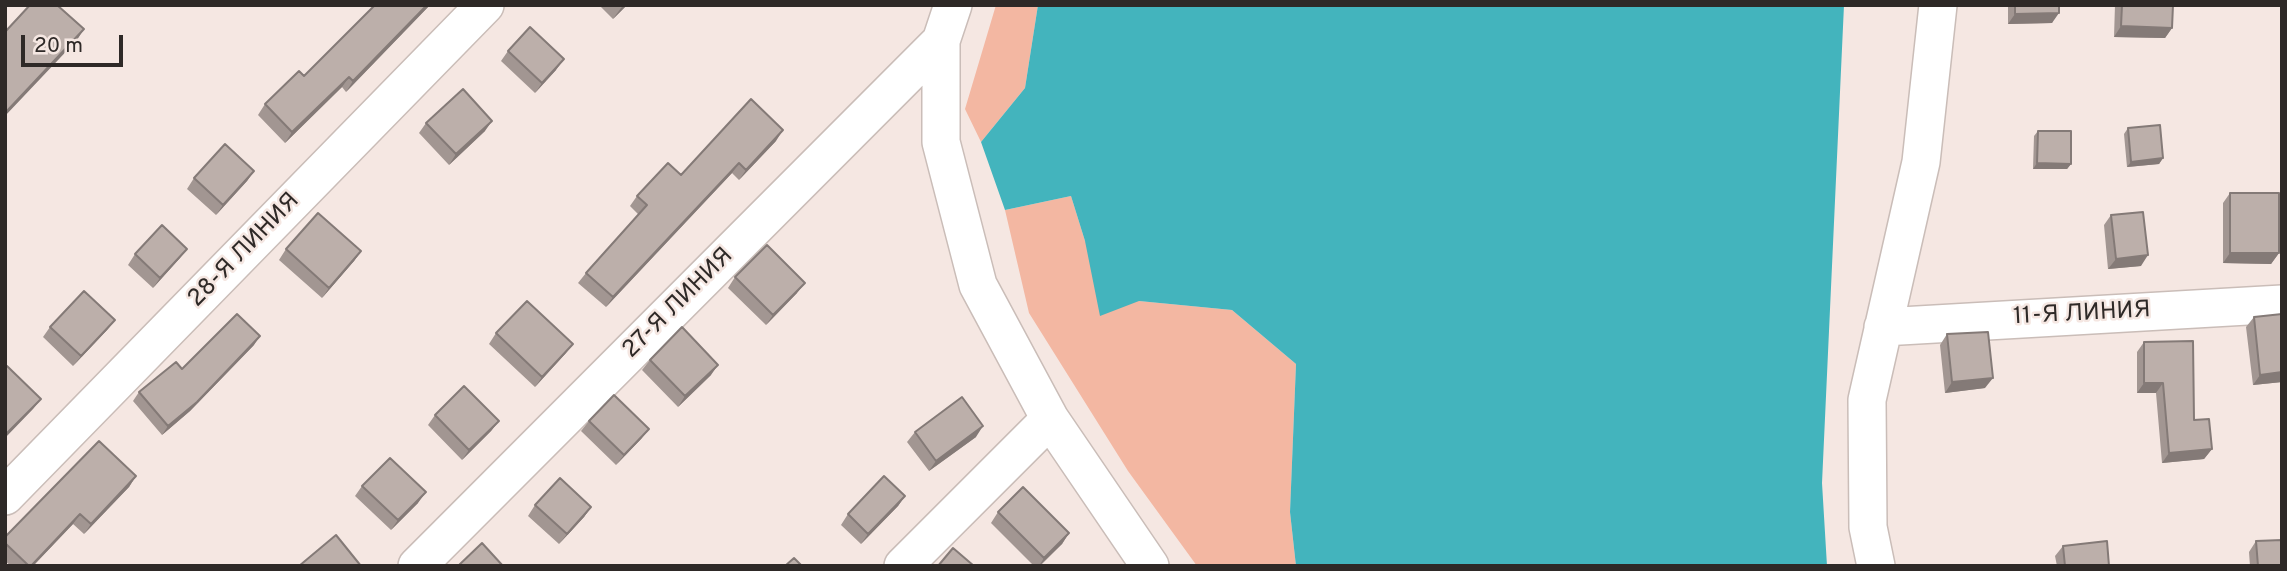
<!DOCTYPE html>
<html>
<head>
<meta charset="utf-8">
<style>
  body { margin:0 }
  #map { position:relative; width:2287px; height:571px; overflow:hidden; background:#f5e7e2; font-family:Overpass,sans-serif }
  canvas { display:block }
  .frame { position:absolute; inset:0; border:7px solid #2e2927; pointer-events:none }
  .scale { position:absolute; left:21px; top:35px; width:102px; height:32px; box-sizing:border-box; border:4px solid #2e2927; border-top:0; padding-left:9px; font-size:21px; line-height:24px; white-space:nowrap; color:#2e2927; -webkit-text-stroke:5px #f5e7e2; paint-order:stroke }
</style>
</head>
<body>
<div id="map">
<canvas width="2287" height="571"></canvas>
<div class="frame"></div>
<div class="scale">20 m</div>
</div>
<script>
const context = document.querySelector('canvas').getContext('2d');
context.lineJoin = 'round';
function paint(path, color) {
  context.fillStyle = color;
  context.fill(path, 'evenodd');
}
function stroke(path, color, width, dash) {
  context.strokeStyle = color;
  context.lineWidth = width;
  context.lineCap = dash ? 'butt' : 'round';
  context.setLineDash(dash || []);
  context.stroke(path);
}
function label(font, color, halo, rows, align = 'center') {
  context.font = font + ' Overpass,sans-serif';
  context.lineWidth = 5;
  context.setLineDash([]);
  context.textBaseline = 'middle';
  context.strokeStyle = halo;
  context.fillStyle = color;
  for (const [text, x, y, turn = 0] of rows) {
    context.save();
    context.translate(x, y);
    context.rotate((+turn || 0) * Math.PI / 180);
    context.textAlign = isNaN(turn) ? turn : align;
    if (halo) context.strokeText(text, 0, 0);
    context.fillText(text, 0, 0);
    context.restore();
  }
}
const green = new Path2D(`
  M996 5H1038L1025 88 981 142 965 109Z
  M1071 196 1085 241 1139 301 1232 310 1296 364 1290 512 1296 566H1197L1128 471 1029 313 1005 210Z`);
const water = new Path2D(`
  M1038 5H1844L1822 483 1827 566H1296L1290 512 1296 364 1232 310 1139 301 1100 316 1085 241 1071 196 1005 210 981 142 1025 88Z`);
const minor = new Path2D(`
  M953 5 941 41V142L978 285 1050 419 1150 566
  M1883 327 2282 304
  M5 496 485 5
  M417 566 941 41
  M903 566 1050 419
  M1876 566 1868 527 1867 400 1921 162 1938 5`);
const wall = new Path2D(`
  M430 5 346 92 342 87 285 143 258 115 265 104 304 76Z
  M599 5H627L613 19Z
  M2008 5H2059L2052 23 2008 24Z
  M2115 5H2173L2172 28 2165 38 2114 37Z
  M508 51 556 70 535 93 501 61Z
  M426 123 485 131 449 165 419 133Z
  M2128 128 2163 158 2159 164 2127 167 2124 134Z
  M2038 131 2071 164 2067 169H2033L2034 136Z
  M776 141 739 180 732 173 606 307 578 283 586 273 639 215 630 206 637 196 681 175Z
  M254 171 247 181 216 215 187 189 194 178Z
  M2230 193 2279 253 2271 264 2223 263V203Z
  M2111 215 2141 266 2108 269 2104 225Z
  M187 249 179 259 153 288 128 265 135 254Z
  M286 249 361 251 354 261 322 298 279 260Z
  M735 277 797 293 766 325 728 288Z
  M2282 314V382L2253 385 2246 327 2254 317Z
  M115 320 107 330 73 366 43 337 50 327Z
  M496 333 573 344 565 354 535 387 489 344Z
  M1947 334 1985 388 1945 393 1940 345Z
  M2144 342 2212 449 2204 459 2162 463 2156 393H2137V352Z
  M254 345 190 411 162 435 133 401 139 392 182 369Z
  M650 360 711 375 678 407 642 370Z
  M435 415 499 421 491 431 462 460 428 425Z
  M589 421 649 429 641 439 616 465 581 431Z
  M915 432 976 437 929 471 907 442Z
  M136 476 129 487 84 534 73 524 33 566H11L5 561V537Z
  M362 486 418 503 391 530 355 496Z
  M905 496 898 506 861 544 841 525 848 514Z
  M535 505 591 507 584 517 559 544 528 516Z
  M998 512 1069 533 1062 544 1040 566H1034L991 523Z
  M2256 541 2282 566H2250L2249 552Z
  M2063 546 2109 566H2057L2055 556Z`);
const shadedWall = new Path2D(`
  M427 5H430L346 92 353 81Z
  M624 5H627L613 19 621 8Z
  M2059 13 2052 23 2008 24 2015 14Z
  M2121 26 2172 28 2165 38 2114 37Z
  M84 29 77 40 5 116V113Z
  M564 59 556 70 535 93 542 83Z
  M349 77 342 87 285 143 292 132Z
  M492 121 485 131 449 165 456 154Z
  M783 130 776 141 739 180 746 170Z
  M2163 158 2159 164 2127 167 2131 162Z
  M739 163 732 173 606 307 613 297Z
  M2037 163 2071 164 2067 169H2033Z
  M254 171 247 181 216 215 223 205Z
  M187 249 179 259 153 288 160 278Z
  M361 251 354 261 322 298 329 288Z
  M2230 253H2279L2271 264 2223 263Z
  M2148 255 2141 266 2108 269 2116 259Z
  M805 283 797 293 766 325 773 315Z
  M115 320 107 330 73 366 81 356Z
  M260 336 254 345 190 411 162 435 168 426Z
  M573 344 565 354 535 387 542 377Z
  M718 365 711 375 678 407 685 396Z
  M2282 372V382L2253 385 2260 375Z
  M1993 378 1985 388 1945 393 1952 382Z
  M2144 383H2163L2156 393H2137Z
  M41 399 33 409 5 438V435Z
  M499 421 491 431 462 460 469 450Z
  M983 426 976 437 929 471 936 461Z
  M649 429 641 439 616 465 624 455Z
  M2212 449 2204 459 2162 463 2169 453Z
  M136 476 129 487 84 534 91 524Z
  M426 492 418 503 391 530 398 520Z
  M905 496 898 506 861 544 868 534Z
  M591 507 584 517 559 544 567 534Z
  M80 514 73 524 33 566H31Z
  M1069 533 1062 544 1039 566 1044 558Z`);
const building = new Path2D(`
  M30 5H57L84 29 5 113V32Z
  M375 5H427L353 81 349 77 292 132 265 104 299 71 304 76Z
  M2015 5H2059V13L2015 14Z
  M2122 5H2173L2172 28 2121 26Z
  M530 27 564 59 542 83 508 51Z
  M463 89 492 121 456 154 426 123Z
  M751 99 783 130 746 170 739 163 613 297 586 273 647 205 637 196 668 163 681 175Z
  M2160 125 2163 158 2131 162 2128 128Z
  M2038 131H2071V164L2037 163Z
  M225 144 254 171 223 205 194 178Z
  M2230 193H2279V253H2230Z
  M2143 212 2148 255 2116 259 2111 215Z
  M318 213 361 251 329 288 286 249Z
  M162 225 187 249 160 278 135 254Z
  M767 245 805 283 773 315 735 277Z
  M84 291 115 320 81 356 50 327Z
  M527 301 573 344 542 377 496 333Z
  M237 314 260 336 197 402 168 426 139 392 176 362 182 369Z
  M2282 314V372L2260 375 2254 317Z
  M682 327 718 365 685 396 650 360Z
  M1988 332 1993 378 1952 382 1947 334Z
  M2193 341 2194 420 2209 419 2212 449 2169 453 2163 383H2144V342Z
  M7 366 41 399 5 435V368Z
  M464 386 499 421 469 450 435 415Z
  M614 395 649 429 624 455 589 421Z
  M962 397 983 426 936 461 915 432Z
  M99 441 136 476 91 524 80 514 31 566H29L5 543V537Z
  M390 458 426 492 398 520 362 486Z
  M884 476 905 496 868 534 848 514Z
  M560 478 591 507 567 534 535 505Z
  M1023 487 1069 533 1044 558 998 512Z
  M336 535 361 566H299Z
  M2282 540V566H2258L2256 541Z
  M2107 541 2109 566H2065L2063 546Z
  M482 543 503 566H458Z
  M953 548 974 566H938Z
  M794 558 802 566H785Z`);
const streetNames = [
  ["28-Я ЛИНИЯ",245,251,-46],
  ["27-Я ЛИНИЯ",679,304,-45],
  ["11-Я ЛИНИЯ",2082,315,-3]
];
paint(green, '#f3b7a2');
paint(water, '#43b4bd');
stroke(minor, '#cabdb8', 40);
stroke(minor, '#fff', 37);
paint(wall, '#a29692');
paint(shadedWall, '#847a77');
paint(building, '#bcafaa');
stroke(building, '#847a77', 2);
label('24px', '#2e2927', '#f5e7e2', streetNames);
</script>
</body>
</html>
